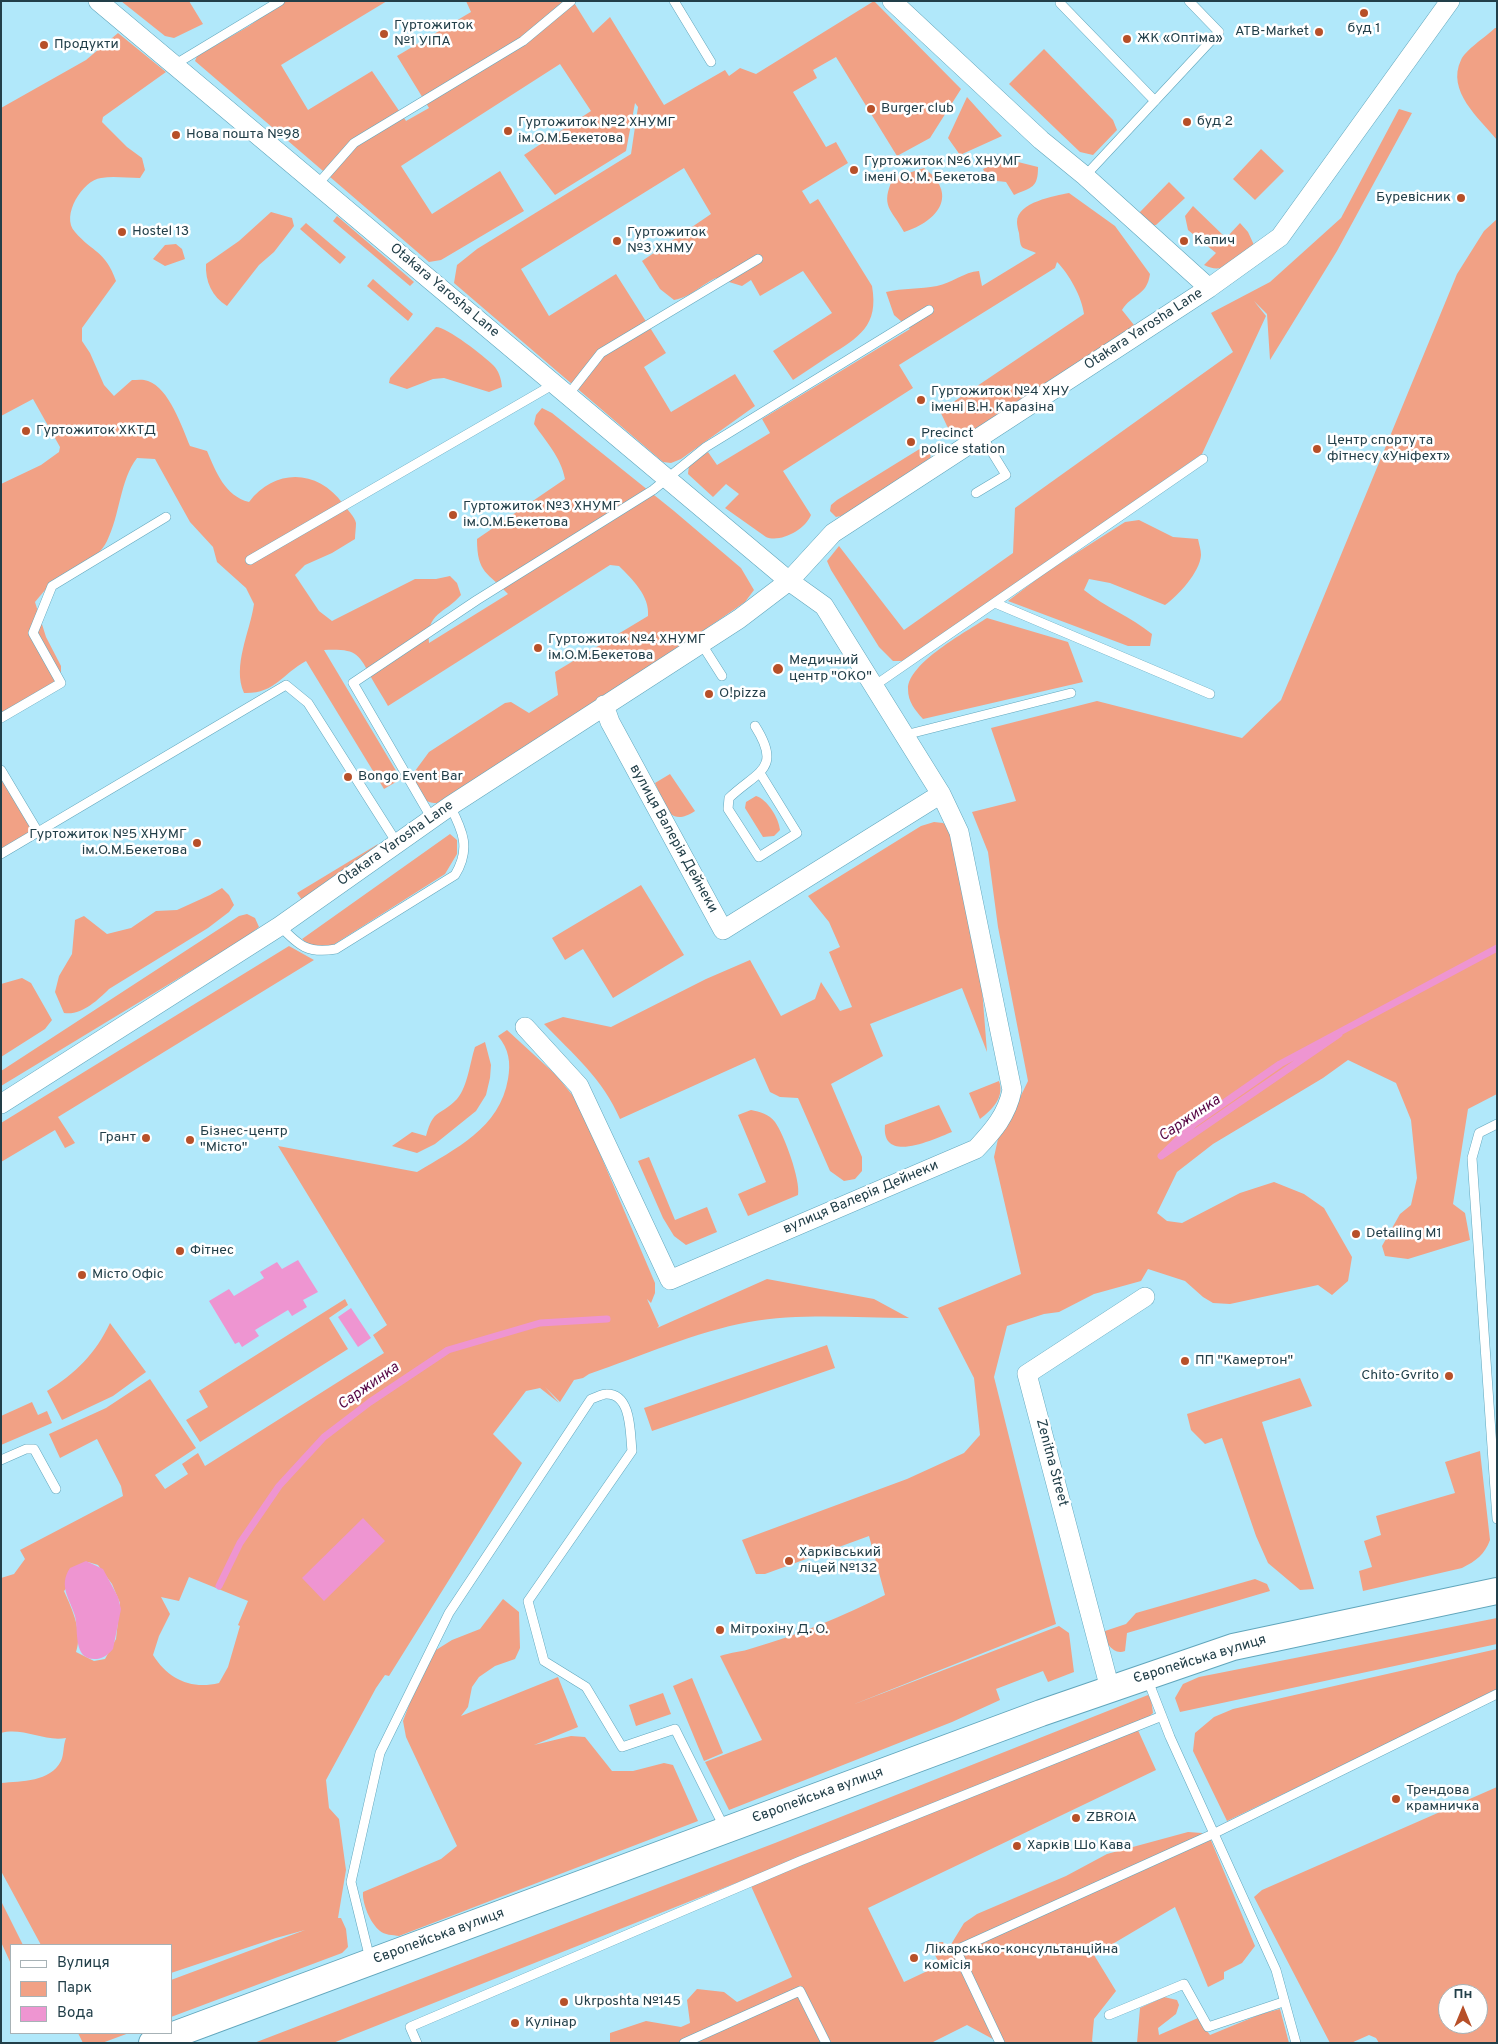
<!DOCTYPE html>
<html>
<head>
<meta charset="utf-8">
<style>
  body { margin:0 }
  #map { position:relative; width:1498px; height:2044px; overflow:hidden; background:#b1e8fa; font-family:Overpass,sans-serif }
  canvas { display:block }
  .frame { position:absolute; inset:0; border:2px solid #223f49; pointer-events:none }
  .legend { position:absolute; left:10px; top:1944px; width:162px; height:90px; box-sizing:border-box; background:#fff; border:1px solid #a7b2b6; margin:0; padding:6px 9px; list-style:none; font-size:15px; color:#223f49 }
  .legend li { display:flex; align-items:center; gap:10px; height:25px }
  .legend b { width:25px; border:1px solid #a7b2b6 }
  .north { position:absolute; left:1438px; top:1984px; width:50px; height:50px; box-sizing:border-box; background:#fff; border:1px solid #a7b2b6; border-radius:50%; rotate:0deg; font-size:14px; font-weight:700; line-height:20px; text-align:center; color:#223f49 }
  .north::after { content:''; display:block; margin:auto; width:18px; height:22px; background:#b75029; clip-path:polygon(50% 0,100% 100%,50% 72%,0 100%) }
</style>
</head>
<body>
<div id="map">
<canvas width="1498" height="2044"></canvas>
<div class="frame"></div>
<ul class="legend">
<li><b style="height:6px;background:#fff"></b>Вулиця</li>
<li><b style="height:14px;background:#f1a185"></b>Парк</li>
<li><b style="height:14px;background:#ee95d1"></b>Вода</li>
</ul>
<div class="north">Пн</div>
</div>
<script>
const context = document.querySelector('canvas').getContext('2d');
context.lineJoin = 'round';
function paint(path, color) {
  context.fillStyle = color;
  context.fill(path, 'evenodd');
}
function stroke(path, color, width, dash) {
  context.strokeStyle = color;
  context.lineWidth = width;
  context.lineCap = dash ? 'butt' : 'round';
  context.setLineDash(dash || []);
  context.stroke(path);
}
function label(font, color, halo, rows, align = 'center') {
  context.font = font + ' Overpass,sans-serif';
  context.lineWidth = 5;
  context.setLineDash([]);
  context.textBaseline = 'middle';
  context.strokeStyle = halo;
  context.fillStyle = color;
  for (const [text, x, y, turn = 0] of rows) {
    context.save();
    context.translate(x, y);
    context.rotate((+turn || 0) * Math.PI / 180);
    context.textAlign = isNaN(turn) ? turn : align;
    if (halo) context.strokeText(text, 0, 0);
    context.fillText(text, 0, 0);
    context.restore();
  }
}
const green = new Path2D(`
  M121 1H189L203 24 174 38 165 36Z
  M284 1H387L281 65 308 110 372 71 406 121 429 108 397 56 471 12 466 1H573L593 33 610 17 664 105 725 70 729 76 740 68 756 74 874 1 961 89 930 138 897 156 836 57 813 70 817 78 793 92 826 147 836 142 848 163 802 191 810 204 818 199 872 286C879 326 859 337 829 356 817 364 805 372 793 380L773 351 832 313 803 271 760 296 751 280 742 286 716 278C699 286 693 296 674 300L660 289 642 261 711 214 684 168 521 269 549 316 616 274 666 353 644 367 671 412 735 374 755 406 681 459 671 463 663 462 454 283 457 265 477 249 631 154 638 107 635 103 626 151 555 195 524 155 591 111 560 64 401 166 432 214 500 171 524 211 441 260 429 262 195 61 197 56 249 26Z
  M1495 28H1497V140C1479 118 1446 91 1461 60 1465 50 1487 36 1495 28Z
  M118 33 166 72 103 117 102 122 127 147 142 158 145 170 140 178C127 178 113 176 101 178 83 180 60 216 75 232 93 253 105 250 116 281L82 328V341L90 353 104 385 114 396 132 380C137 380 143 379 148 381 169 388 182 427 190 446L207 451C216 472 225 496 249 502 275 468 318 469 343 504 347 509 355 517 356 523 356 528 355 534 355 539L332 553 305 565 295 575 319 611 332 621 415 579H436L450 576 457 583 461 595C445 614 426 612 429 643L508 594C488 572 477 574 477 539L565 479C561 457 546 442 534 424L536 415 542 408 552 413 674 511 741 568 754 590 745 602 659 661 437 803C423 803 419 795 411 785L415 771 429 752 505 703 511 702 529 713 558 695 555 672 648 616C650 596 632 579 619 566L610 565 388 706C383 697 377 688 372 679 358 652 356 649 324 650L401 779 384 789 306 661C282 674 275 694 244 693 232 666 250 632 254 604L246 588 217 562 213 547 190 522 155 459 137 458C120 480 120 515 107 541 97 562 70 568 53 582 46 588 41 595 35 602L46 637 61 666V683L1 717V484L41 465 59 452 60 447 33 399 1 416V108L86 60Z
  M1044 49 1113 120 1117 130 1093 155 1080 152 1009 84Z
  M967 97 1002 136 960 155 948 138Z
  M1399 109 1412 113 1337 251 1270 360 1267 314 1254 301 1266 316 1202 454 904 661H893L879 647 831 570 827 561 839 546 904 630 1013 553 1015 508 1233 352 1211 313 1270 282 1341 218Z
  M1261 149 1284 171 1255 200 1233 179Z
  M1006 159 1038 167C1038 188 1032 187 1014 195L1006 182 988 180 983 169Z
  M924 168C959 194 939 221 904 232 891 208 880 207 893 178Z
  M1169 182 1185 198 1156 225 1149 226 1140 218V212Z
  M1069 193 1115 226 1150 274C1147 296 1132 294 1122 310L1134 325 1135 330 961 440 954 436 947 426 940 411 1084 314C1082 297 1069 274 1057 262L1055 268 899 365 913 388 783 471 811 515C805 530 780 543 766 537L725 508 739 494 726 484 713 497 688 474 689 465 708 452 717 465 770 433 762 419 910 329 894 315 886 292C903 288 920 289 937 286 952 283 964 272 979 271L982 286 1036 253C1021 246 1021 252 1019 233 1018 230 1017 225 1017 222 1017 202 1055 196 1069 193Z
  M1193 206 1226 238 1240 223 1248 232 1254 245C1237 258 1225 276 1204 265L1216 253 1188 230 1185 216Z
  M271 212 292 218 294 226 274 252 259 265 227 306C212 297 205 281 206 264L239 241Z
  M337 216 414 282 410 286 333 221Z
  M1497 219V1094L1468 1109 1453 1204 1465 1213 1470 1240 1408 1259 1385 1256 1382 1246 1400 1214 1411 1205 1417 1178 1411 1120 1396 1083 1348 1060 1323 1078 1213 1144 1177 1172 1157 1213 1167 1221 1182 1223 1240 1193 1274 1182 1304 1194 1324 1208 1352 1257 1348 1281 1332 1295 1318 1285 1230 1304 1213 1303 1203 1297 1185 1281 1148 1269 1141 1281 1094 1294 1059 1312 1044 1314 1007 1326 994 1377 1056 1624 852 1705 1059 1626 1069 1633 1074 1672 1048 1682 1043 1671 996 1689 1000 1700 952 1722 729 1810 705 1762 762 1740 720 1656C731 1652 742 1652 753 1648 798 1635 844 1616 885 1595L869 1536 765 1574H756L742 1540 907 1479 964 1453 980 1435 974 1378 938 1308 1021 1274 994 1157 1000 1130 1011 1116 1028 1081 998 927 988 852 972 812 1016 801 991 728 1097 701 1242 738 1281 700 1457 274 1484 231Z
  M306 223 346 257 340 264 300 229Z
  M176 244 182 249 185 259 165 266 153 259 165 245Z
  M373 279 413 314 408 321 367 286Z
  M436 327C447 327 484 356 493 365 499 371 501 378 502 387L489 392 444 378 433 379 407 389 389 383 390 378Z
  M926 445 930 451 931 461 920 469 841 516 836 517 830 511 831 505 837 500Z
  M1139 520 1173 537 1198 539C1199 544 1201 550 1201 555 1200 572 1178 596 1165 605L1110 583 1089 579 1084 590C1105 607 1131 617 1152 634L1150 646H1128L1008 601 1045 573 1125 522Z
  M987 618 1068 642 1083 682 923 719C915 710 908 702 908 689 908 663 966 632 987 618Z
  M1 770 37 829 1 850Z
  M670 774 695 811C668 829 664 803 655 783Z
  M756 796C767 799 779 818 780 830L774 836 763 837 745 808 746 802Z
  M934 822 943 823 949 827 981 976 987 1052 962 988 870 1024 883 1056 831 1084 862 1157V1171L855 1179 844 1181 830 1171 798 1098 780 1097 770 1092 755 1058 620 1119C603 1079 573 1054 544 1024L563 1017 611 1027 706 979 750 960 781 1016 815 999 821 982 840 1011 852 1007 829 952 840 947 829 922 808 896 921 826Z
  M450 834 457 840V854L445 874 333 945C320 947 312 948 302 939Z
  M378 844 370 858 302 900 297 893Z
  M641 885 684 955 613 998 583 949 565 960 552 938Z
  M222 888 229 895 234 905 229 912 208 928 109 989C98 1000 81 1016 64 1013L55 992 59 976 72 954 75 920 84 916 107 934 131 928 156 911 177 910 210 895Z
  M247 914 255 918 259 927 245 938 1 1086V1071L239 916Z
  M289 946 314 960 58 1117 75 1143 65 1148 55 1130 1 1162V1123Z
  M22 978 31 983 52 1020 45 1029 1 1057V984Z
  M507 1030 556 1075 578 1102 655 1283V1293L651 1303 647 1299 659 1326 657 1328 767 1279 874 1299 909 1318C857 1318 800 1313 749 1322 695 1332 642 1356 589 1374L583 1378 574 1380 560 1402 545 1387 559 1403 540 1388 526 1391 493 1434 522 1463 389 1676 385 1675 376 1688 326 1780 329 1808 339 1819 346 1870 338 1918H341L346 1929 348 1947 342 1953 171 2017V1980L305 1930 276 1938 171 1973V1945H41L1 1871V1783C22 1781 50 1782 61 1761 64 1755 63 1745 66 1738 44 1742 23 1727 1 1733V1578L14 1574 25 1559 20 1550 123 1496 121 1486 97 1439 60 1458 49 1434 106 1408 150 1379 196 1448 155 1475 165 1489 188 1474 182 1464 198 1453 205 1466 384 1353 373 1335 387 1325 278 1146 417 1172C455 1149 500 1128 508 1079 511 1063 509 1049 498 1036ZM88 1562 98 1565 112 1584 120 1603 116 1639 105 1659 94 1661 76 1652C83 1632 72 1609 64 1591ZM189 1577 248 1601 238 1625 240 1626 228 1667 219 1683C191 1690 168 1679 153 1655L159 1636 170 1614 161 1597 179 1601Z
  M485 1042 491 1065 490 1078 486 1095 476 1111 435 1144 417 1153 392 1146 412 1132 426 1136C434 1107 440 1117 457 1099 468 1086 470 1062 475 1047Z
  M999 1081C1005 1097 992 1110 980 1119L969 1093Z
  M939 1105 952 1132C934 1139 881 1165 885 1125Z
  M751 1110C760 1112 769 1114 775 1122 784 1134 801 1181 798 1195L748 1216 738 1194 766 1182 738 1115Z
  M649 1157 675 1220 707 1207 717 1232 686 1245 674 1236 663 1218 638 1161Z
  M345 1299 348 1305 329 1318 348 1349 200 1442 186 1420 208 1407 199 1391Z
  M110 1323 146 1372 113 1396 62 1420 47 1391C75 1374 96 1353 110 1323Z
  M827 1345 835 1368 652 1431 644 1408Z
  M1300 1378 1312 1406 1262 1422 1314 1589 1300 1590 1268 1563 1256 1536 1222 1438 1205 1444 1191 1430 1187 1414Z
  M32 1402 38 1415 47 1411 52 1423 1 1445V1416Z
  M1480 1451 1490 1540C1485 1554 1476 1561 1462 1568L1363 1591 1359 1571 1372 1567 1364 1541 1381 1535 1376 1516 1455 1493 1445 1462Z
  M1255 1579 1267 1584 1270 1591 1127 1633 1125 1651C1113 1656 1106 1641 1099 1633L1126 1624 1136 1613Z
  M503 1599 519 1612 520 1648 515 1659 495 1666 479 1677 472 1687 468 1707 461 1716 558 1677 578 1727 534 1745 571 1736 585 1737 612 1771H633L664 1763 673 1765 698 1821 399 1936C393 1935 384 1935 380 1931 370 1923 362 1903 363 1892L441 1859 457 1846 406 1737 403 1721 418 1681 436 1650 452 1640 480 1629Z
  M1497 1618V1644L1180 1712 1175 1698 1183 1684 1199 1677Z
  M1497 1649V1691L1227 1821 1193 1751 1195 1733 1214 1717 1233 1709Z
  M692 1678 723 1753 704 1761 673 1686Z
  M663 1693 671 1714 636 1726 629 1705Z
  M1148 1695 1151 1699 1153 1713 1144 1721 333 2043H254L775 1843Z
  M1137 1728 1156 1770 868 1908 904 1982 940 1965 929 1943 943 1942 947 1951 964 1923 977 1914 1066 1876 1107 1854 1188 1832 1202 1833 1204 1841 1210 1838 1255 1946 1242 1963 1224 1972V1979L1208 1987 1175 1907 1094 1955 1116 1991 1094 2019 1092 2041 1094 2043H1000L967 2025 931 2043H610V2033L646 2021 681 2027 690 2023 687 2000 697 1989 724 1992 737 2002 792 1977 751 1886Z
  M1497 1787V2043H1379L1376 2038 1369 2035 1351 2043H1330L1254 1897 1262 1890ZM1448 1994H1478V2024H1448Z
  M1 1901 23 1945H11V1964L1 1942Z
  M1164 1997 1177 2000 1179 2005 1176 2014 1158 2028 1159 2035 1198 2018 1210 2035 1261 2014 1280 2009 1289 2043H1137L1140 2008Z
  M78 2033H129L102 2043H83Z`);
const water = new Path2D(`
  M298 1260 318 1292 303 1300 307 1307 292 1316 288 1310 255 1330 259 1336 242 1347 239 1342 235 1344 209 1301 229 1289 234 1296 264 1278 260 1272 277 1262 282 1269Z
  M351 1308 371 1338 358 1347 338 1317Z
  M363 1518 385 1541 324 1601 302 1578Z
  M86 1561 103 1569 118 1597 121 1609 113 1649C109 1654 104 1658 97 1659 72 1661 79 1631 75 1616 70 1599 58 1586 70 1568Z`);
const stream = new Path2D(`
  M1339 1034 1161 1156 1195 1123 1280 1064 1497 948
  M219 1586 240 1543 279 1486 324 1437 370 1402 448 1350 540 1323 607 1319`);
const service = new Path2D(`
  M674 1 711 62
  M1060 3 1155 101
  M174 65 280 1
  M1085 176 1219 32 1189 1
  M317 185 354 143 523 41 571 1
  M568 395 601 353 758 259
  M976 493 1006 475 982 436
  M250 560 554 384
  M995 603 1210 694
  M701 643 722 676
  M874 686 1203 459
  M1 718 61 683 33 633 52 586 166 517
  M755 726C783 770 757 771 729 798L728 809 759 857 797 833 760 773
  M905 735 1071 693
  M1 770 38 832
  M432 819 353 683 477 600 653 490 706 447 929 310
  M1 854 286 685 308 703 397 843
  M280 926C299 946 308 954 336 949L455 875C471 849 463 831 450 806
  M1497 1124 1479 1133 1472 1158 1497 1519
  M1 1460 26 1449H34L56 1489
  M1147 1678 1170 1737 1276 1970 1296 2043
  M370 1959 351 1882 380 1753 449 1613 591 1399C595 1398 602 1394 606 1394 632 1393 630 1434 632 1451L528 1601 544 1661 586 1687 622 1747 675 1729 725 1829
  M1109 2015 1184 1984 1208 2027 1283 2002
  M417 2043 410 2027 800 1861 1162 1716
  M684 2043 800 1991 826 2043
  M1000 2043 956 1950 1215 1833 1497 1694`);
const minor = new Path2D(`
  M98 1 789 581 824 606 941 794 723 930 610 722 604 705
  M892 1 1041 140 1085 176 1209 288
  M525 1027 579 1086 670 1280 976 1149C993 1131 1007 1115 1012 1090L959 832 941 794
  M1 1104 280 926 450 806 739 619 789 581 833 533 1209 288 1280 237 1450 1
  M1110 1689 1027 1374 1145 1297`);
const secondary = new Path2D(`
  M152 2043 1041 1713 1233 1647 1497 1591`);
const markers = [
  [1364,13,5,"#b75029"],
  [1319,32,5,"#b75029"],
  [384,34,5,"#b75029"],
  [1127,39,5,"#b75029"],
  [44,45,5,"#b75029"],
  [871,109,5,"#b75029"],
  [1187,122,5,"#b75029"],
  [508,131,5,"#b75029"],
  [176,135,5,"#b75029"],
  [854,170,5,"#b75029"],
  [1461,198,5,"#b75029"],
  [122,232,5,"#b75029"],
  [617,241,5,"#b75029"],
  [1184,241,5,"#b75029"],
  [921,400,5,"#b75029"],
  [26,431,5,"#b75029"],
  [911,442,5,"#b75029"],
  [1317,449,5,"#b75029"],
  [453,515,5,"#b75029"],
  [538,648,5,"#b75029"],
  [778,669,6,"#b75029"],
  [709,694,5,"#b75029"],
  [348,777,5,"#b75029"],
  [197,843,5,"#b75029"],
  [146,1138,5,"#b75029"],
  [190,1140,5,"#b75029"],
  [1356,1234,5,"#b75029"],
  [180,1251,5,"#b75029"],
  [82,1275,5,"#b75029"],
  [1185,1361,5,"#b75029"],
  [1449,1376,5,"#b75029"],
  [789,1561,5,"#b75029"],
  [720,1630,5,"#b75029"],
  [1396,1799,5,"#b75029"],
  [1076,1818,5,"#b75029"],
  [1017,1846,5,"#b75029"],
  [914,1958,5,"#b75029"],
  [564,2002,5,"#b75029"],
  [515,2023,5,"#b75029"]
];
const poiNames = [
  ["Гуртожиток",394,26],
  ["№1 УІПА",394,42],
  ["буд 1",1364,29,"center"],
  ["ATB-Market",1309,32,"right"],
  ["ЖК «Оптіма»",1137,39],
  ["Продукти",54,45],
  ["Burger club",881,109],
  ["буд 2",1197,122],
  ["Гуртожиток №2 ХНУМГ",518,123],
  ["ім.О.М.Бекетова",518,139],
  ["Нова пошта №98",186,135],
  ["Гуртожиток №6 ХНУМГ",864,162],
  ["імені О. М. Бекетова",864,178],
  ["Буревісник",1451,198,"right"],
  ["Hostel 13",132,232],
  ["Гуртожиток",627,233],
  ["№3 ХНМУ",627,249],
  ["Капич",1194,241],
  ["Гуртожиток №4 ХНУ",931,392],
  ["імені В.Н. Каразіна",931,408],
  ["Гуртожиток ХКТД",36,431],
  ["Precinct",921,434],
  ["police station",921,450],
  ["Центр спорту та",1327,441],
  ["фітнесу «Уніфехт»",1327,457],
  ["Гуртожиток №3 ХНУМГ",463,507],
  ["ім.О.М.Бекетова",463,523],
  ["Гуртожиток №4 ХНУМГ",548,640],
  ["ім.О.М.Бекетова",548,656],
  ["Медичний",789,661],
  ["центр \"ОКО\"",789,677],
  ["O!pizza",719,694],
  ["Bongo Event Bar",358,777],
  ["Гуртожиток №5 ХНУМГ",187,835,"right"],
  ["ім.О.М.Бекетова",187,851,"right"],
  ["Бізнес-центр",200,1132],
  ["\"Місто\"",200,1148],
  ["Грант",136,1138,"right"],
  ["Detailing M1",1366,1234],
  ["Фітнес",190,1251],
  ["Місто Офіс",92,1275],
  ["ПП \"Камертон\"",1195,1361],
  ["Chito-Gvrito",1439,1376,"right"],
  ["Харківський",799,1553],
  ["ліцей №132",799,1569],
  ["Мітрохіну Д. О.",730,1630],
  ["Трендова",1406,1791],
  ["крамничка",1406,1807],
  ["ZBROIA",1086,1818],
  ["Харків Шо Кава",1027,1846],
  ["Лікарскько-консультанційна",924,1950],
  ["комісія",924,1966],
  ["Ukrposhta №145",574,2002],
  ["Кулінар",525,2023]
];
const streetNames = [
  ["Otakara Yarosha Lane",444,291,40],
  ["Otakara Yarosha Lane",1144,330,-33],
  ["вулиця Валерія Дейнеки",673,839,61],
  ["Otakara Yarosha Lane",396,844,-35],
  ["вулиця Валерія Дейнеки",861,1198,-23],
  ["Zenitna Street",1051,1463,75],
  ["Європейська вулиця",1200,1660,-17],
  ["Європейська вулиця",818,1796,-20],
  ["Європейська вулиця",439,1937,-20]
];
const waterNames = [
  ["Саржинка",1190,1119,-34],
  ["Саржинка",369,1387,-35]
];
paint(green, '#f1a185');
paint(water, '#ee95d1');
stroke(stream, '#ee95d1', 7);
stroke(service, '#61a6bc', 10);
stroke(minor, '#61a6bc', 20);
stroke(secondary, '#61a6bc', 28);
stroke(service, '#fff', 9);
stroke(minor, '#fff', 19);
stroke(secondary, '#fff', 26);
for (const [x, y, r, color] of markers) {
  const dot = new Path2D();
  dot.arc(x, y, r, 0, 2 * Math.PI);
  context.fillStyle = color;
  context.fill(dot);
  stroke(dot, '#fff', 2);
}
label('14px', '#223f49', '#fff', poiNames, 'left');
label('14px', '#223f49', '#fff', streetNames);
label('italic 15px', '#570644', '#fff', waterNames);
</script>
</body>
</html>
